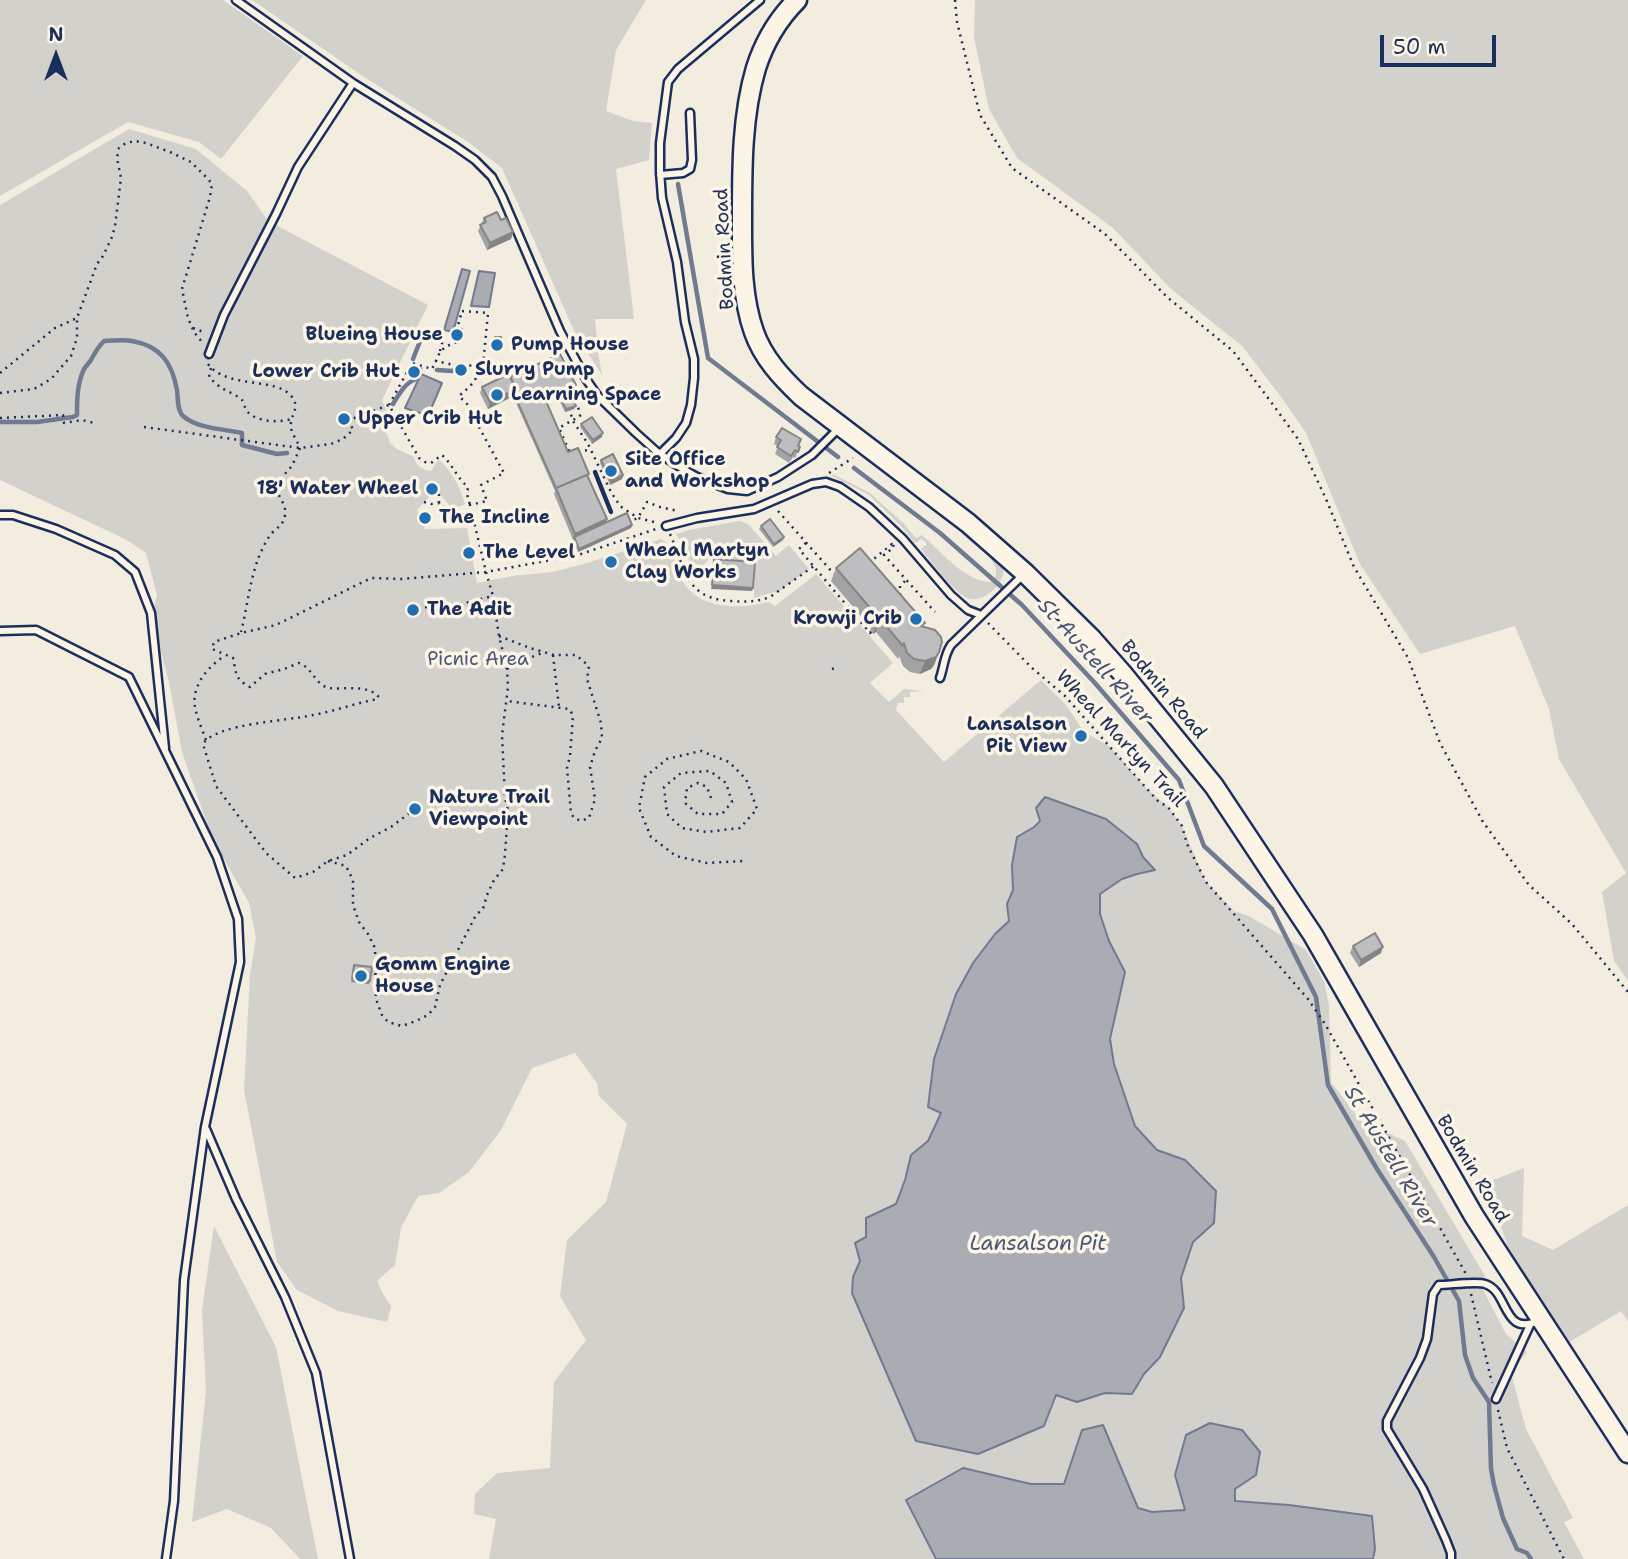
<!DOCTYPE html>
<html>
<head>
<meta charset="utf-8">
<style>
  body { margin:0 }
  #map { position:relative; width:1628px; height:1559px; overflow:hidden; background:#f3ede0; font-family:"Shantell Sans",sans-serif }
  canvas { display:block }
  .north { position:absolute; left:21px; top:21px; width:70px; height:70px; -webkit-text-stroke:5px #fcf5e5; paint-order:stroke; rotate:0deg; font-size:19px; font-weight:700; line-height:28px; text-align:center; color:#1b2f5e }
  .north::after { content:''; display:block; margin:auto; width:24px; height:32px; background:#1b2f5e; clip-path:polygon(50% 0,100% 100%,50% 72%,0 100%) }
  .scale { position:absolute; left:1380px; top:35px; width:116px; height:32px; box-sizing:border-box; border:4px solid #1b2f5e; border-top:0; padding-left:9px; font-size:21px; line-height:24px; white-space:nowrap; color:#1b2f5e; -webkit-text-stroke:5px #fcf5e5; paint-order:stroke }
</style>
</head>
<body>
<div id="map">
<canvas width="1628" height="1559"></canvas>
<div class="north">N</div>
<div class="scale">50 m</div>
</div>
<script>
const context = document.querySelector('canvas').getContext('2d');
context.lineJoin = 'round';
function paint(path, color) {
  context.fillStyle = color;
  context.fill(path, 'evenodd');
}
function stroke(path, color, width, dash) {
  context.strokeStyle = color;
  context.lineWidth = width;
  context.lineCap = dash ? 'butt' : 'round';
  context.setLineDash(dash || []);
  context.stroke(path);
}
function label(font, color, halo, rows, align = 'center') {
  context.font = font + ' "Shantell Sans",sans-serif';
  context.lineWidth = 7;
  context.setLineDash([]);
  context.textBaseline = 'middle';
  context.strokeStyle = halo;
  context.fillStyle = color;
  for (const [text, x, y, turn = 0] of rows) {
    context.save();
    context.translate(x, y);
    context.rotate((+turn || 0) * Math.PI / 180);
    context.textAlign = isNaN(turn) ? turn : align;
    if (halo) context.strokeText(text, 0, 0);
    context.fillText(text, 0, 0);
    context.restore();
  }
}
const green = new Path2D(`
  M0 0H223L303 56 221 159 199 142 128 122 0 196Z
  M252 0H646L616 50 606 111 633 121 652 123 649 160 616 169 634 319H595L598 353 602 375 575 333 502 168 468 142 364 77Z
  M975 0H1628V981L1614 961 1602 892 1626 873 1559 759 1549 709 1515 626 1420 654 1360 564 1306 433 1279 394 1242 346 1171 289 1113 228 1017 158 989 109 974 37Z
  M129 129 196 149 247 191 268 221 428 305 382 400 388 415 385 429 390 443 397 449 414 457C416 467 422 469 431 471L438 460C450 466 462 492 465 504L456 508 449 505 436 489 417 510 425 529 467 528 477 583 512 576 553 572 587 563 661 539C673 544 673 561 678 572 693 610 735 610 769 602L775 606 816 574 893 663 870 683 889 702 904 689 924 691 910 692V697H904V703H898L896 710 944 762 1041 680 1066 705 1084 732 1109 746 1148 790 1168 807 1182 826 1206 882 1234 911 1249 916 1306 950 1324 981 1329 1005 1331 1082 1360 1120 1405 1141 1485 1276 1480 1284 1506 1334 1527 1352 1511 1373 1526 1429 1573 1518 1564 1522 1584 1559H489L496 1519 474 1514 475 1494 497 1473 550 1468 554 1382 586 1340 560 1296 567 1240 606 1202 627 1124 599 1096 597 1083 575 1053 532 1068 501 1130 469 1172 439 1193 418 1196 401 1228 395 1265 377 1281 383 1294 391 1306 387 1322 338 1311 297 1290 277 1262 244 1090 250 974 256 938 249 903 212 838 182 752 169 682 154 625V607L157 595 146 553 125 539 0 480V205ZM1045 797 1106 819 1137 844 1143 857 1155 870C1145 874 1135 874 1126 878 1117 882 1109 889 1100 894V914L1109 941 1125 972 1110 1039 1115 1068 1135 1126 1157 1150 1185 1160 1214 1223 1193 1242 1181 1278 1184 1308 1161 1357 1144 1374 1132 1393H1105L1077 1402 1055 1395 978 1454 916 1441 852 1293 853 1277 861 1261 855 1243 867 1237 866 1218 896 1204 905 1180 911 1155 928 1141 941 1112 934 1059 956 994 973 963 995 934 1009 922 1007 904 1013 890 1012 865 1017 837C1040 823 1039 823 1045 797Z
  M833 474 870 493 903 523 916 538 922 535C939 550 967 583 991 582L996 575V569L986 549C991 554 999 559 1002 566 1009 581 983 605 967 598 955 593 930 561 921 549L927 544 922 539 915 543 900 525 869 495 832 476Z
  M739 521 748 524 776 556 789 545 809 569 781 590 754 598 755 564 709 559 700 569 692 572 685 548 676 534 689 530Z
  M1524 1168 1522 1236 1553 1250 1628 1205V1321L1621 1311 1568 1343 1515 1267 1486 1183Z
  M214 1226 276 1347 318 1559H300L271 1528 227 1509 192 1522 206 1391 202 1310Z`);
const water = new Path2D(`
  M462 269 470 271 453 332 444 330Z
  M479 271 495 273 489 307 471 306Z
  M421 374 442 383 428 416 405 408Z
  M1045 797 1106 819 1137 844 1143 857 1155 870 1137 874 1122 879 1100 894V914L1109 941 1125 972 1110 1039 1114 1064 1135 1126 1157 1150 1185 1160 1216 1191 1214 1223 1193 1242 1181 1278 1184 1308 1160 1357 1144 1374 1132 1394 1105 1393 1077 1402 1056 1395 1044 1426 978 1454 916 1441 852 1293 853 1277 860 1261 855 1243 866 1237V1218L896 1204 905 1180 911 1155 928 1141 941 1113 928 1107 934 1059 956 994 973 963 995 934 1009 921 1007 904 1013 890 1012 865 1017 837 1034 827 1040 821 1036 808Z
  M1210 1423 1242 1430 1260 1452 1256 1475 1235 1489V1501L1289 1505 1372 1516 1375 1549 1373 1559H936L906 1500 963 1468 1031 1484H1064L1082 1430 1103 1425 1138 1508 1152 1512 1185 1510 1175 1475 1186 1435Z`);
const stream = new Path2D(`
  M678 184 708 358 838 457
  M413 359 424 331
  M437 370 452 371 461 368
  M393 404C399 394 405 383 416 379L420 369 413 367
  M0 422H37L73 417 77 415C77 400 77 384 84 369 86 366 89 363 91 360 96 351 97 348 104 341 113 341 124 339 132 341 160 346 172 362 177 390 178 398 177 410 183 416 198 429 224 429 242 433V445L277 454 287 453
  M854 468 940 533 1022 605 1094 682 1179 780 1204 846 1272 909 1316 997 1328 1085 1377 1169 1434 1257 1459 1301 1465 1355 1473 1378 1489 1402 1491 1469 1494 1485 1503 1518 1517 1549 1527 1553 1531 1559`);
const path = new Path2D(`
  M955 0 957 22 980 115 1012 168 1105 234 1167 297 1233 351 1271 402 1298 439 1326 499 1354 567 1408 658 1440 743 1483 822 1529 885 1572 924 1628 992
  M462 311 488 313 483 366 454 365 436 361C442 344 450 346 463 339V332L457 329Z
  M193 328 206 333
  M440 351 443 340
  M208 364C228 390 276 376 292 397 301 408 289 416 291 428 292 434 298 442 300 448L292 466 275 485C277 496 287 504 285 515 284 524 278 527 272 533 266 540 260 553 257 562 249 585 247 609 241 632
  M211 368 209 377C213 381 217 385 222 388 228 392 237 395 242 400 244 403 245 409 247 411 255 422 280 423 291 419
  M0 373 55 328 77 318
  M571 388 579 410 580 416 559 428 570 453 571 452
  M0 393 34 389 51 379 71 356 77 338V318L97 264 103 256 112 237 115 226 121 178 117 158 119 148 126 143 135 141 146 143 170 152 191 162 208 179 212 184 210 197 182 289 188 318 194 332 202 342
  M389 405 412 363 432 369 436 361
  M569 408 573 421 588 444 611 492 620 506 638 518 658 523
  M0 418 63 415 64 423 82 420 94 423
  M144 427 300 448 331 444 343 439 353 430 349 420 389 405 419 458 425 462 431 463 442 455C453 465 457 478 468 487L467 494 470 505
  M578 451 591 450
  M829 473 853 458
  M439 494V503L453 514 472 515
  M424 502 431 504 439 503 438 509 444 523
  M778 511 834 574
  M628 522 638 518 647 502 660 507 678 511
  M670 534C685 568 685 599 731 601 745 602 757 602 770 597L814 566
  M806 543 799 549 870 633 872 631
  M893 545 894 547 884 555 935 612
  M573 556 570 548 575 546
  M869 563 892 544 893 545
  M900 595V586L906 580
  M418 608 465 603 493 596
  M988 623 1032 668 1065 696 1148 790 1158 801 1168 807 1182 826 1187 844 1206 882 1308 999 1325 1024 1466 1274
  M499 636 530 648 554 655H576L589 666 587 679 601 723 602 738 595 751 590 767 595 799 589 818 581 821 574 818 571 813 567 768 570 756 573 715 569 709 507 701
  M553 655 559 707
  M507 669 524 660 542 653
  M832 669 835 668 834 666
  M206 740C202 729 197 718 195 707 191 686 209 665 225 656
  M711 798 707 787 698 783 687 788 685 803 698 814H722L732 802 726 783 710 771 681 773 664 787 667 814 682 828 706 832 740 828 757 809 746 779 729 762 701 751 667 759 645 777 639 808 651 837 676 856 707 863 744 861
  M415 809 391 827 370 838 347 855 328 861 313 872 295 878 266 853 216 786 203 744C216 723 289 721 313 715 335 711 356 703 378 699V696C366 684 344 690 329 688 315 685 312 667 299 663L284 669 265 674 250 687C234 678 237 675 233 658L212 649 214 642 241 633 276 625 371 578 401 579 486 572 578 555 656 529
  M328 861 346 866 353 880V905L359 922 368 934 375 948 376 999 382 1015 388 1022 402 1026 416 1021 428 1015 435 1007 440 985 476 915 483 909 487 895 494 880 503 869 505 854 508 811 505 797 502 735 508 687 507 669 499 636 493 596 486 572 470 505 487 501 481 485 504 473 474 418V411L459 396C469 387 479 380 479 366
  M1471 1294 1492 1383
  M1498 1410 1507 1448 1564 1559`);
const service = new Path2D(`
  M236 0 353 83
  M660 175 683 173 690 169 692 160 690 113
  M209 354 224 315 276 214 298 167 353 83 455 146 475 160 492 177 502 196 560 331 586 379 597 395 636 433 656 451 678 466 697 477 728 489 747 491 778 477 812 455 838 429
  M660 454 676 438 686 423 691 405 694 378V359L685 322 677 262 662 198 660 171V143L668 82 678 69 760 0
  M0 515H13L56 529 115 555 135 572 151 613 165 748
  M666 526 697 518 754 509 812 484 826 482 840 487 869 507 903 539 951 595 968 610 981 615
  M0 631 36 630 129 677 217 857 238 919 240 962 205 1127 184 1280 174 1501 166 1559
  M940 678C944 667 944 655 951 645L1024 574
  M206 1129 236 1199 285 1297 316 1373 350 1559
  M1496 1399 1530 1325
  M1451 1559V1553L1446 1540 1423 1489 1387 1429V1421L1420 1358 1427 1339 1433 1294 1439 1285C1449 1285 1478 1281 1485 1284 1509 1291 1502 1337 1538 1321`);
const secondary = new Path2D(`
  M797 0C778 19 764 43 756 68 742 115 742 167 742 216 742 255 741 295 754 332 763 358 782 378 801 396L968 523 1025 573 1092 639 1122 673 1214 786 1313 935 1474 1216 1628 1453`);
const rail = new Path2D(`
  M595 472 611 512`);
const wall = new Path2D(`
  M484 218 501 220 513 232 511 239 487 250 478 231Z
  M456 328 462 329 459 339 453 337Z
  M510 377 576 385 575 388 570 392 574 409 565 412 558 398 547 403 568 452 588 477 606 522 632 525 631 528 578 552 554 494 555 491 513 396 488 409 480 393 482 387Z
  M581 424 602 437 592 444 580 427Z
  M776 437 800 447 795 458 793 457 789 463 775 454 778 446 774 444Z
  M601 460 623 475 622 479 610 485 600 463Z
  M761 526 784 537 783 540 773 547 759 529Z
  M836 568 923 627 939 652 934 665 931 669 920 674 910 672 903 666 899 656 898 659 876 632 873 634 870 630 871 628 831 581Z
  M1353 946 1381 953 1359 967 1350 953Z`);
const shadedWall = new Path2D(`
  M513 232 511 239 487 250 490 243Z
  M495 347 501 348 500 351H494Z
  M516 389 514 396 488 409 490 402Z
  M559 395 558 398 545 404 546 401Z
  M576 406 574 409 565 412 566 409Z
  M603 433 602 437 592 444 593 440Z
  M623 475 622 479 610 485 611 481Z
  M607 519 605 526 574 537 575 534Z
  M632 525 631 528 578 552 579 549Z
  M784 537 783 540 773 547 774 544Z
  M712 585 753 588 752 591 711 589Z
  M880 619 876 632 873 634 878 621Z
  M939 652 934 665 931 669 920 674 925 661Z
  M1383 947 1381 953 1359 967 1361 960Z
  M352 979 370 981 369 984 351 982Z`);
const building = new Path2D(`
  M497 212 501 220 506 218 513 232 490 243 480 225 486 222 484 218Z
  M456 328 462 329 460 336 454 334Z
  M495 337H501V348L495 347Z
  M560 354 576 385 569 390 576 406 566 409 559 395 546 401 568 452 578 448 589 474 556 488 514 394 516 389 510 377Z
  M509 374 516 389 490 402 482 387Z
  M592 417 603 433 593 440 581 424Z
  M782 428 801 439 798 446 800 447 798 452 795 450 791 456 777 447 781 440 776 437Z
  M613 454 623 475 611 481 601 460Z
  M587 475 607 519 575 534 556 488Z
  M627 513 632 525 579 549 574 537Z
  M770 519 784 537 774 544 761 526Z
  M860 548 925 623 921 626 935 630 941 637 942 642 939 652 936 657 925 661 914 659 907 653 904 643 903 646 880 619 878 621 875 617 877 616 836 568Z
  M714 559 755 562 753 588 712 585Z
  M1375 933 1383 947 1361 960 1353 946Z
  M354 965 372 967 370 981 352 979Z`);
const markers = [
  [457,335,7,"#1f6fb2"],
  [497,345,7,"#1f6fb2"],
  [461,370,7,"#1f6fb2"],
  [414,372,7,"#1f6fb2"],
  [497,395,7,"#1f6fb2"],
  [344,419,7,"#1f6fb2"],
  [611,471,7,"#1f6fb2"],
  [432,489,7,"#1f6fb2"],
  [425,518,7,"#1f6fb2"],
  [469,553,7,"#1f6fb2"],
  [611,562,7,"#1f6fb2"],
  [413,610,7,"#1f6fb2"],
  [916,619,7,"#1f6fb2"],
  [1081,736,7,"#1f6fb2"],
  [415,809,7,"#1f6fb2"],
  [361,976,7,"#1f6fb2"]
];
const streetNames = [
  ["Bodmin Road",725,249,-93],
  ["Bodmin Road",1163,690,50],
  ["Wheal Martyn Trail",1120,739,47],
  ["Bodmin Road",1472,1169,59]
];
const poiNames = [
  ["Blueing House",443,335,"right"],
  ["Pump House",511,345],
  ["Slurry Pump",475,370],
  ["Lower Crib Hut",400,372,"right"],
  ["Learning Space",511,395],
  ["Upper Crib Hut",358,419],
  ["Site Office",625,460],
  ["and Workshop",625,482],
  ["18' Water Wheel",418,489,"right"],
  ["The Incline",439,518],
  ["Wheal Martyn",625,551],
  ["Clay Works",625,573],
  ["The Level",483,553],
  ["The Adit",427,610],
  ["Krowji Crib",902,619,"right"],
  ["Lansalson",1067,725,"right"],
  ["Pit View",1067,747,"right"],
  ["Nature Trail",429,798],
  ["Viewpoint",429,820],
  ["Gomm Engine",375,965],
  ["House",375,987]
];
const parkNames = [
  ["Picnic Area",478,660]
];
const waterNames = [
  ["St Austell River",1095,662,48],
  ["St Austell River",1390,1157,59],
  ["Lansalson Pit",1038,1245]
];
paint(green, '#d3d1cc');
paint(water, '#a9acb3');
stroke(water, '#707a91', 2);
stroke(stream, '#707a91', 4.5);
stroke(service, '#1b2f5e', 11);
stroke(secondary, '#1b2f5e', 23);
stroke(path, '#1b2f5e', 2.5, [2, 5]);
stroke(service, '#fcf5e5', 6);
stroke(secondary, '#fcf5e5', 18);
stroke(rail, '#1b2f5e', 4.5);
paint(wall, '#a3a3a5');
paint(shadedWall, '#858586');
paint(building, '#bebec0');
stroke(building, '#858586', 2);
for (const [x, y, r, color] of markers) {
  const dot = new Path2D();
  dot.arc(x, y, r, 0, 2 * Math.PI);
  context.fillStyle = color;
  context.fill(dot);
  stroke(dot, '#fcf5e5', 2.5);
}
label('19px', '#1b2f5e', '#fcf5e5', streetNames);
label('bold 19px', '#1b2f5e', '#fcf5e5', poiNames, 'left');
label('19px', '#49587a', '#fcf5e5', parkNames);
label('italic 21px', '#465478', '#fcf5e5', waterNames);
</script>
</body>
</html>
